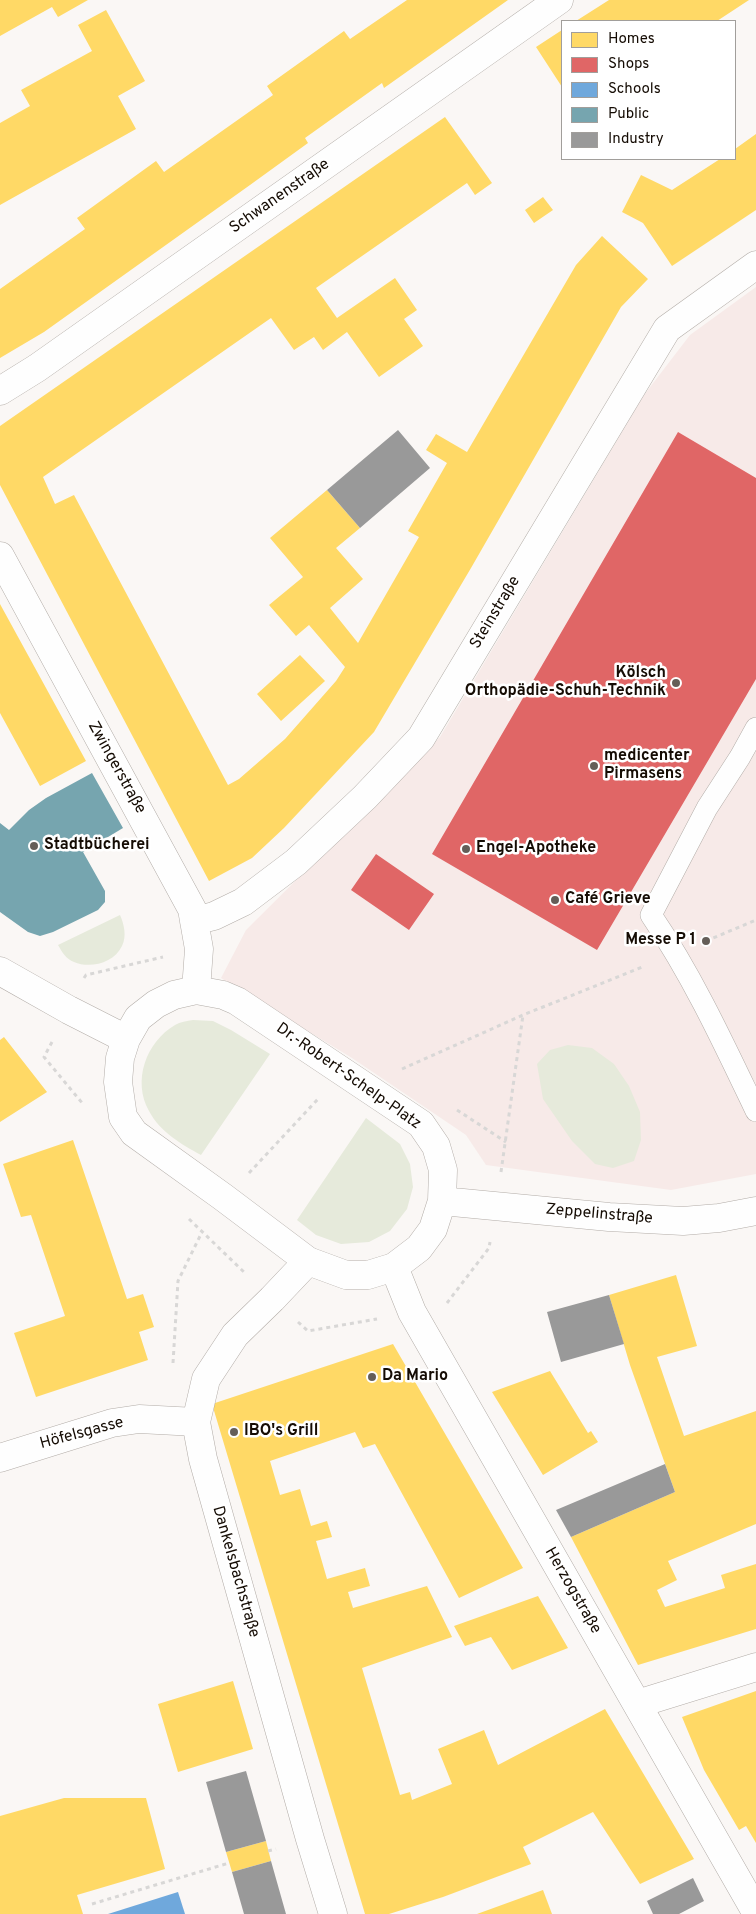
<!DOCTYPE html>
<html>
<head>
<meta charset="utf-8">
<style>
  body { margin:0 }
  #map { position:relative; width:756px; height:1914px; overflow:hidden; background:#faf7f5; font-family:Overpass,sans-serif }
  canvas { display:block }
  .legend { position:absolute; left:561px; top:20px; width:175px; height:140px; box-sizing:border-box; background:#fff; border:1px solid #a19e9b; margin:0; padding:6px 9px; list-style:none; font-size:15px; color:#150c04 }
  .legend li { display:flex; align-items:center; gap:10px; height:25px }
  .legend b { width:25px; border:1px solid #a19e9b }
</style>
</head>
<body>
<div id="map">
<canvas width="756" height="1914"></canvas>
<ul class="legend">
<li><b style="height:14px;background:#ffd966"></b>Homes</li>
<li><b style="height:14px;background:#e06666"></b>Shops</li>
<li><b style="height:14px;background:#6fa8dc"></b>Schools</li>
<li><b style="height:14px;background:#76a5af"></b>Public</li>
<li><b style="height:14px;background:#999"></b>Industry</li>
</ul>
</div>
<script>
const context = document.querySelector('canvas').getContext('2d');
context.lineJoin = 'round';
function paint(path, color) {
  context.fillStyle = color;
  context.fill(path, 'evenodd');
}
function stroke(path, color, width, dash) {
  context.strokeStyle = color;
  context.lineWidth = width;
  context.lineCap = dash ? 'butt' : 'round';
  context.setLineDash(dash || []);
  context.stroke(path);
}
function label(font, color, halo, rows, align = 'center') {
  context.font = font + ' Overpass,sans-serif';
  context.lineWidth = 5;
  context.setLineDash([]);
  context.textBaseline = 'middle';
  context.strokeStyle = halo;
  context.fillStyle = color;
  for (const [text, x, y, turn = 0] of rows) {
    context.save();
    context.translate(x, y);
    context.rotate((+turn || 0) * Math.PI / 180);
    context.textAlign = isNaN(turn) ? turn : align;
    if (halo) context.strokeText(text, 0, 0);
    context.fillText(text, 0, 0);
    context.restore();
  }
}
const commercial = new Path2D(`
  M756 287V1174L671 1190 486 1165 466 1135 352 1058 221 978 246 930 440 737 644 395 690 335Z`);
const green = new Path2D(`
  M120 915C124 924 127 936 122 946 114 963 90 969 74 962 66 959 62 952 58 945Z
  M193 1020 213 1021 231 1030 270 1054 201 1155C181 1144 160 1132 149 1111 132 1081 146 1042 175 1025 180 1022 187 1021 193 1020Z
  M568 1045 592 1048 614 1064 629 1086 640 1112 641 1140 634 1161 613 1168 595 1164 572 1141 543 1099 537 1064 550 1050Z
  M366 1118 400 1144 410 1164 413 1187 407 1209 390 1231 369 1242 341 1244 316 1235 297 1220Z`);
const homes = new Path2D(`
  M0 0H88L58 17 52 7 0 36Z
  M407 0H508L384 88 382 83 305 138 308 143 250 185 44 332 0 358V289L85 229 77 218 156 161 164 172 273 95 267 86 344 31 350 39Z
  M609 0H749L717 21H576Z
  M106 10 145 81 118 96 136 129 0 205V123L30 106 21 90 92 51 78 25Z
  M562 30V87L536 47Z
  M445 117 492 183 475 195 467 183 316 288 337 318 395 278 417 310 404 319 423 346 379 377 347 332 323 350 314 337 294 350 271 318 43 477 55 504 74 495 228 785 239 779 285 739 336 681 345 667 309 625 296 636 269 605 303 577 270 538 327 490 360 528 336 548 363 579 330 608 358 643 419 537 408 531 447 463 426 450 436 434 467 452 576 265 602 236 648 279 621 307 471 568 374 732 284 828 252 858 209 881 0 485V426Z
  M756 134V210L672 266 643 223 622 212 641 175 672 190 720 159H735V149Z
  M543 197 553 210 534 223 525 210Z
  M0 604 86 761 40 786 0 713Z
  M300 655 325 681 281 721 257 694Z
  M4 1037 47 1092 0 1122V1040Z
  M73 1140 127 1299 143 1294 154 1327 139 1332 148 1360 36 1397 14 1333 65 1316 31 1215 21 1217 3 1164Z
  M676 1275 697 1346 657 1357 684 1436 756 1411V1524L668 1561 677 1580 657 1590 665 1607 725 1588 721 1575 756 1564V1629L638 1665 571 1537 675 1492 630 1365 609 1295Z
  M393 1344 523 1568 459 1598 375 1444 363 1448 355 1432 270 1461 280 1495 300 1489 311 1526 327 1521 332 1537 316 1541 327 1579 365 1568 370 1586 348 1592 353 1608 427 1586 452 1637 362 1668 400 1795 410 1792 412 1800 452 1784 438 1749 484 1730 498 1765 605 1709 694 1859 640 1884 593 1812 523 1847 531 1864 443 1897 389 1914H365L212 1404Z
  M550 1371 588 1433 591 1431 598 1442 543 1475 492 1392Z
  M538 1596 568 1648 512 1670 491 1637 465 1646 454 1626Z
  M233 1681 253 1749 178 1772 158 1704Z
  M756 1691V1843L746 1826 739 1830 704 1770 682 1717Z
  M64 1798H146L165 1869 77 1895 83 1914H0V1816Z
  M266 1841 271 1861 232 1872 226 1852Z
  M543 1890 552 1914H477Z`);
const shops = new Path2D(`
  M678 432 756 478V679L597 950 432 854Z
  M376 854 434 894 409 930 351 890Z`);
const schools = new Path2D(`
  M178 1892 185 1914H108Z`);
const public = new Path2D(`
  M92 773 123 828 83 852 105 891V902L98 910 53 932 40 936 28 932 0 912V823L9 830 29 810 46 798Z`);
const industry = new Path2D(`
  M398 430 430 468 360 528 327 490Z
  M609 1295 624 1344 561 1362 547 1312Z
  M665 1464 675 1492 571 1537 556 1510Z
  M246 1771 266 1841 226 1852 206 1782Z
  M271 1861 286 1914H244L232 1872Z
  M693 1878 704 1901 679 1914H653L647 1901Z`);
const path = new Path2D(`
  M706 941 756 920
  M84 978 86 975 163 957
  M52 1042 44 1057 83 1104
  M402 1069 523 1015 645 966
  M457 1110 506 1142
  M501 1172 523 1015
  M249 1173 318 1099
  M189 1219 246 1274
  M447 1303 489 1248 490 1242
  M298 1322 308 1331 377 1319
  M173 1363 178 1281 202 1232
  M268 1851 276 1849
  M92 1904 229 1863`);
const service = new Path2D(`
  M756 728 740 757 707 808 651 915C693 977 724 1044 756 1111`);
const minor = new Path2D(`
  M0 391 37 368 559 0
  M0 556 192 909 199 949 196 990
  M194 921 214 916 243 902 296 862 365 797 421 738 667 329 756 265
  M308 1261 272 1299 235 1335 206 1379 196 1422 203 1459 310 1839 333 1914
  M394 1267 412 1312 756 1912
  M0 1458 112 1423 139 1419 196 1422
  M637 1704 756 1667`);
const tertiary = new Path2D(`
  M0 971 69 1010 126 1039
  M196 990 223 995 237 1001 421 1124 436 1146 443 1170 442 1201 433 1229 419 1248 394 1267 368 1275H346L308 1261 223 1197 134 1133 123 1117 118 1082 120 1058 126 1039 138 1018 156 1004 174 995Z
  M442 1201 609 1217 683 1221 719 1218 756 1211`);
const markers = [
  [676,683,5,"#655e58"],
  [594,766,5,"#655e58"],
  [34,846,5,"#655e58"],
  [466,849,5,"#655e58"],
  [555,900,5,"#655e58"],
  [706,941,5,"#655e58"],
  [372,1377,5,"#655e58"],
  [234,1432,5,"#655e58"]
];
const streetNames = [
  ["Schwanenstraße",280,197,-35],
  ["Steinstraße",496,613,-59],
  ["Zwingerstraße",116,768,61],
  ["Dr.-Robert-Schelp-Platz",348,1077,35],
  ["Zeppelinstraße",599,1215,5],
  ["Höfelsgasse",82,1434,-15],
  ["Dankelsbachstraße",235,1572,74],
  ["Herzogstraße",572,1591,60]
];
const poiNames = [
  ["Kölsch",666,674,"right"],
  ["Orthopädie-Schuh-Technik",666,692,"right"],
  ["medicenter",604,757],
  ["Pirmasens",604,775],
  ["Stadtbücherei",44,846],
  ["Engel-Apotheke",476,849],
  ["Café Grieve",565,900],
  ["Messe P 1",696,941,"right"],
  ["Da Mario",382,1377],
  ["IBO's Grill",244,1432]
];
paint(commercial, '#f7eae8');
paint(green, '#e6eadb');
paint(homes, '#ffd966');
paint(shops, '#e06666');
paint(schools, '#6fa8dc');
paint(public, '#76a5af');
paint(industry, '#999');
stroke(service, '#b2aca7', 22);
stroke(minor, '#b2aca7', 29);
stroke(tertiary, '#b2aca7', 29);
stroke(path, '#d8d7d6', 3, [4, 4]);
stroke(service, '#fefefe', 21);
stroke(minor, '#fefefe', 28);
stroke(tertiary, '#fefefe', 28);
for (const [x, y, r, color] of markers) {
  const dot = new Path2D();
  dot.arc(x, y, r, 0, 2 * Math.PI);
  context.fillStyle = color;
  context.fill(dot);
  stroke(dot, '#fff', 2);
}
label('16px', '#150c04', '#fff', streetNames);
label('bold 16px', '#150c04', '#fff', poiNames, 'left');
</script>
</body>
</html>
